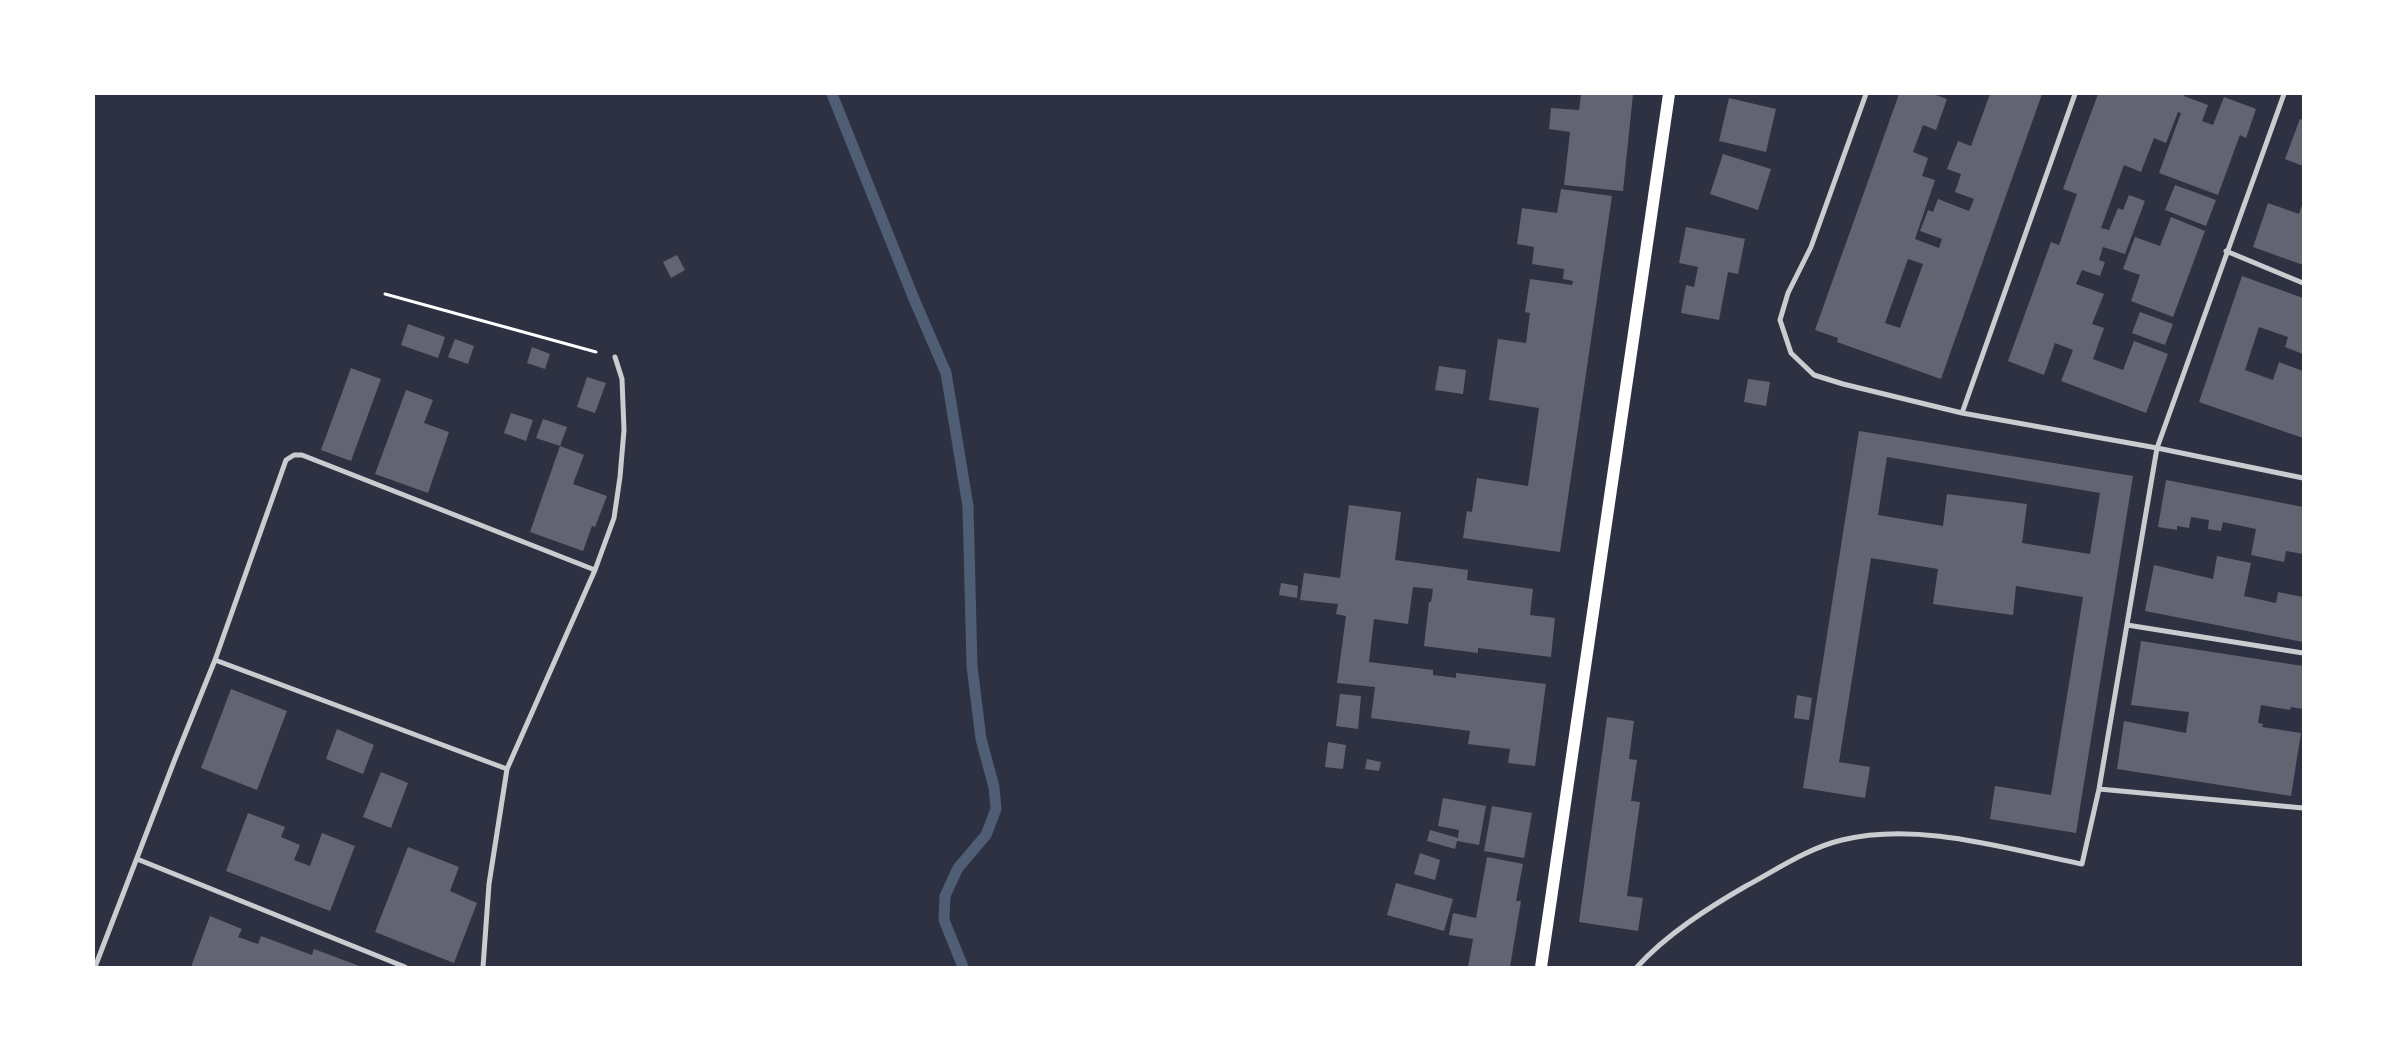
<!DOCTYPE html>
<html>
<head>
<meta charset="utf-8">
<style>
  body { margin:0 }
  #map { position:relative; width:2397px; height:1061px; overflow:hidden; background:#2d3142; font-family:Figtree,sans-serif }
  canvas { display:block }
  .frame { position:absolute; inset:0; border:95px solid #fff; pointer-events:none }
</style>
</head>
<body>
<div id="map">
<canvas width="2397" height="1061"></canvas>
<div class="frame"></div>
</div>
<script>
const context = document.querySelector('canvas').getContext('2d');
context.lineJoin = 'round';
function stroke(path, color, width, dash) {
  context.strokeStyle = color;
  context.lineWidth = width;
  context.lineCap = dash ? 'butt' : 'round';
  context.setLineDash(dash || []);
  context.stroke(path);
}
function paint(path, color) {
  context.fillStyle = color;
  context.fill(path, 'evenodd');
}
const stream = new Path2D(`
  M832 94 914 299 946 373 968 506 972 666 981 739 994 787 996 809 986 835 958 868 945 896 944 920 963 967`);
const building = new Path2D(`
  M1581 94H1633L1623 191 1564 185 1570 132 1549 129 1551 108 1579 110Z
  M1899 94H1933L1947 99 1936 130 1923 125 1913 152 1928 158 1922 176 1935 180 1915 239 1939 248 1942 239 1920 231 1928 210 1933 212 1938 199 1969 211 1974 199 1955 192 1961 174 1947 169 1958 141 1971 146 1990 94H2042L1941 379 1837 342 1838 338 1815 330ZM1908 259 1923 264 1900 328 1885 323Z
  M2098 94H2185L2184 96 2208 105 2202 121 2213 125 2224 97 2256 109 2246 138 2240 135 2218 195 2159 173 2181 113 2178 112 2166 143 2154 138 2141 172 2124 165 2101 228 2109 230 2118 208 2123 210 2129 195 2145 201 2125 254 2103 247 2099 260 2105 262 2100 276 2082 270 2076 284 2104 294 2092 324 2104 328 2093 359 2123 370 2134 341 2168 354 2146 413 2061 381 2073 350 2055 343 2044 375 2008 361 2051 242 2059 245 2077 194 2063 189Z
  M1729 98 1776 109 1766 152 1719 141Z
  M2300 119 2303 120V166L2285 159Z
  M1723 154 1771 169 1758 210 1710 194Z
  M2175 185 2216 200 2206 226 2165 210Z
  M1561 189 1612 196 1560 552 1463 538 1467 511 1472 512 1477 478 1528 486 1539 408 1489 400 1498 339 1526 343 1530 313 1525 312 1530 279 1572 285 1573 281 1563 279 1564 269 1532 264 1534 247 1517 244 1522 208 1557 213Z
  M2303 202V265L2253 247 2268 203 2299 214Z
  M2171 217 2205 231 2173 317 2131 301 2140 275 2123 269 2135 237 2160 246Z
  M1686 227 1745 239 1738 274 1728 272 1719 320 1681 313 1686 285 1694 287 1698 267 1679 263Z
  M677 255 685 270 671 278 663 262Z
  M2242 276 2303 298V354L2285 347 2288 337 2259 327 2245 370 2273 380 2279 362 2303 371V438L2199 402Z
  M2140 312 2173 324 2165 345 2132 333Z
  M408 324 445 337 438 358 401 345Z
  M455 339 474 346 468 364 448 357Z
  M532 347 550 354 545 369 527 363Z
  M1439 366 1466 370 1463 394 1435 390Z
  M351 368 381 379 351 461 321 450Z
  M587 377 606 383 595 413 577 407Z
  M1748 379 1770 382 1766 406 1744 402Z
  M406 390 433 400 424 423 449 432 428 493 375 474Z
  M511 413 533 420 526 441 504 433Z
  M543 419 567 427 560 446 584 455 573 484 607 496 595 527 592 526 583 551 530 532 560 446 536 438Z
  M1859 431 2133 476 2076 833 1990 819 1995 786 2051 795 2083 597 2016 586 2013 615 1933 604 1938 569 1871 558 1839 762 1870 767 1865 798 1803 788ZM1887 457 2100 493 2090 554 2022 543 2027 504 1947 494 1943 526 1878 515Z
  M2166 480 2303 507V554L2286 551 2284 562 2251 555 2256 529 2223 522 2221 531 2208 529 2209 520 2191 517 2189 528 2177 526V530L2158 527Z
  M1349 505 1401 512 1395 560 1468 570 1467 580 1533 589 1530 615 1555 618 1551 657 1478 648V653L1424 646 1429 602H1431L1433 589 1413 587 1408 624 1374 619 1369 662 1433 670V675L1456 678V673L1546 684 1535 766 1508 763 1510 749 1468 744 1470 731 1371 718 1375 687 1337 683 1346 616 1336 614 1338 604 1300 600 1304 573 1340 578Z
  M2217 556 2251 563 2244 596 2276 603 2278 592 2303 597V642L2145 611 2154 565 2213 579Z
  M1281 583 1298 586 1297 598 1279 595Z
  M2141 641 2303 666V709L2291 707 2290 710 2261 705 2258 723 2263 724 2262 727 2301 733 2291 796 2117 769 2124 721 2186 733 2189 712 2131 705Z
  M231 689 287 711 257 790 201 768Z
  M1340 694 1361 696 1358 729 1336 726Z
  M1797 695 1812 698 1809 720 1794 718Z
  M1607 717 1634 721 1629 759 1637 760 1631 801 1640 802 1627 896 1643 898 1638 931 1579 922Z
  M337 729 374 745 363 774 326 759Z
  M1328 742 1346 745 1343 769 1325 767Z
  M1367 759 1381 762 1379 771 1365 769Z
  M381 772 408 783 391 828 363 817Z
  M1443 798 1486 806 1479 845 1457 841 1455 849 1427 841 1430 830 1458 838 1459 830 1438 826Z
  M1492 806 1532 813 1524 858 1484 851Z
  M248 813 285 827 281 837 300 845 294 860 310 866 322 833 355 846 330 911 226 871Z
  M408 847 459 867 450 891 477 903 454 963 375 932Z
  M1420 853 1440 860 1435 880 1414 874Z
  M1487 857 1523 864 1516 901H1521L1510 967H1468L1473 939 1449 935 1453 913 1476 918Z
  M1396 883 1453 899 1444 931 1387 915Z
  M210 916 242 929 238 937 258 944 261 936 312 955 314 949 362 967H191Z`);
const path = new Path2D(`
  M385 294 596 352`);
const minor = new Path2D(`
  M1866 94 1811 247 1788 293 1780 320 1791 353 1814 375 1843 384 1962 413 2157 448 2303 478
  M2226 251 2303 283
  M1962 413 2075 94
  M2127 625 2303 653
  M215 660 507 769
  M2099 789 2303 808
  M137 859 405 967
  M95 967 175 759 215 660 286 460 294 455H302L595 570
  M483 967 489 884 507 769 595 570 614 518 620 477 624 430 622 379 615 357
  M1637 967C1667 934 1708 908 1746 886 1776 870 1808 848 1842 840 1918 821 2007 849 2082 864L2099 789 2157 448 2284 94`);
const primary = new Path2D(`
  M1541 967 1669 94`);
stroke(stream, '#4f5d75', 11);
paint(building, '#626471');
stroke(path, '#fff', 3);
stroke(minor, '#caccd0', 5);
stroke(primary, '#fff', 12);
</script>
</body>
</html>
